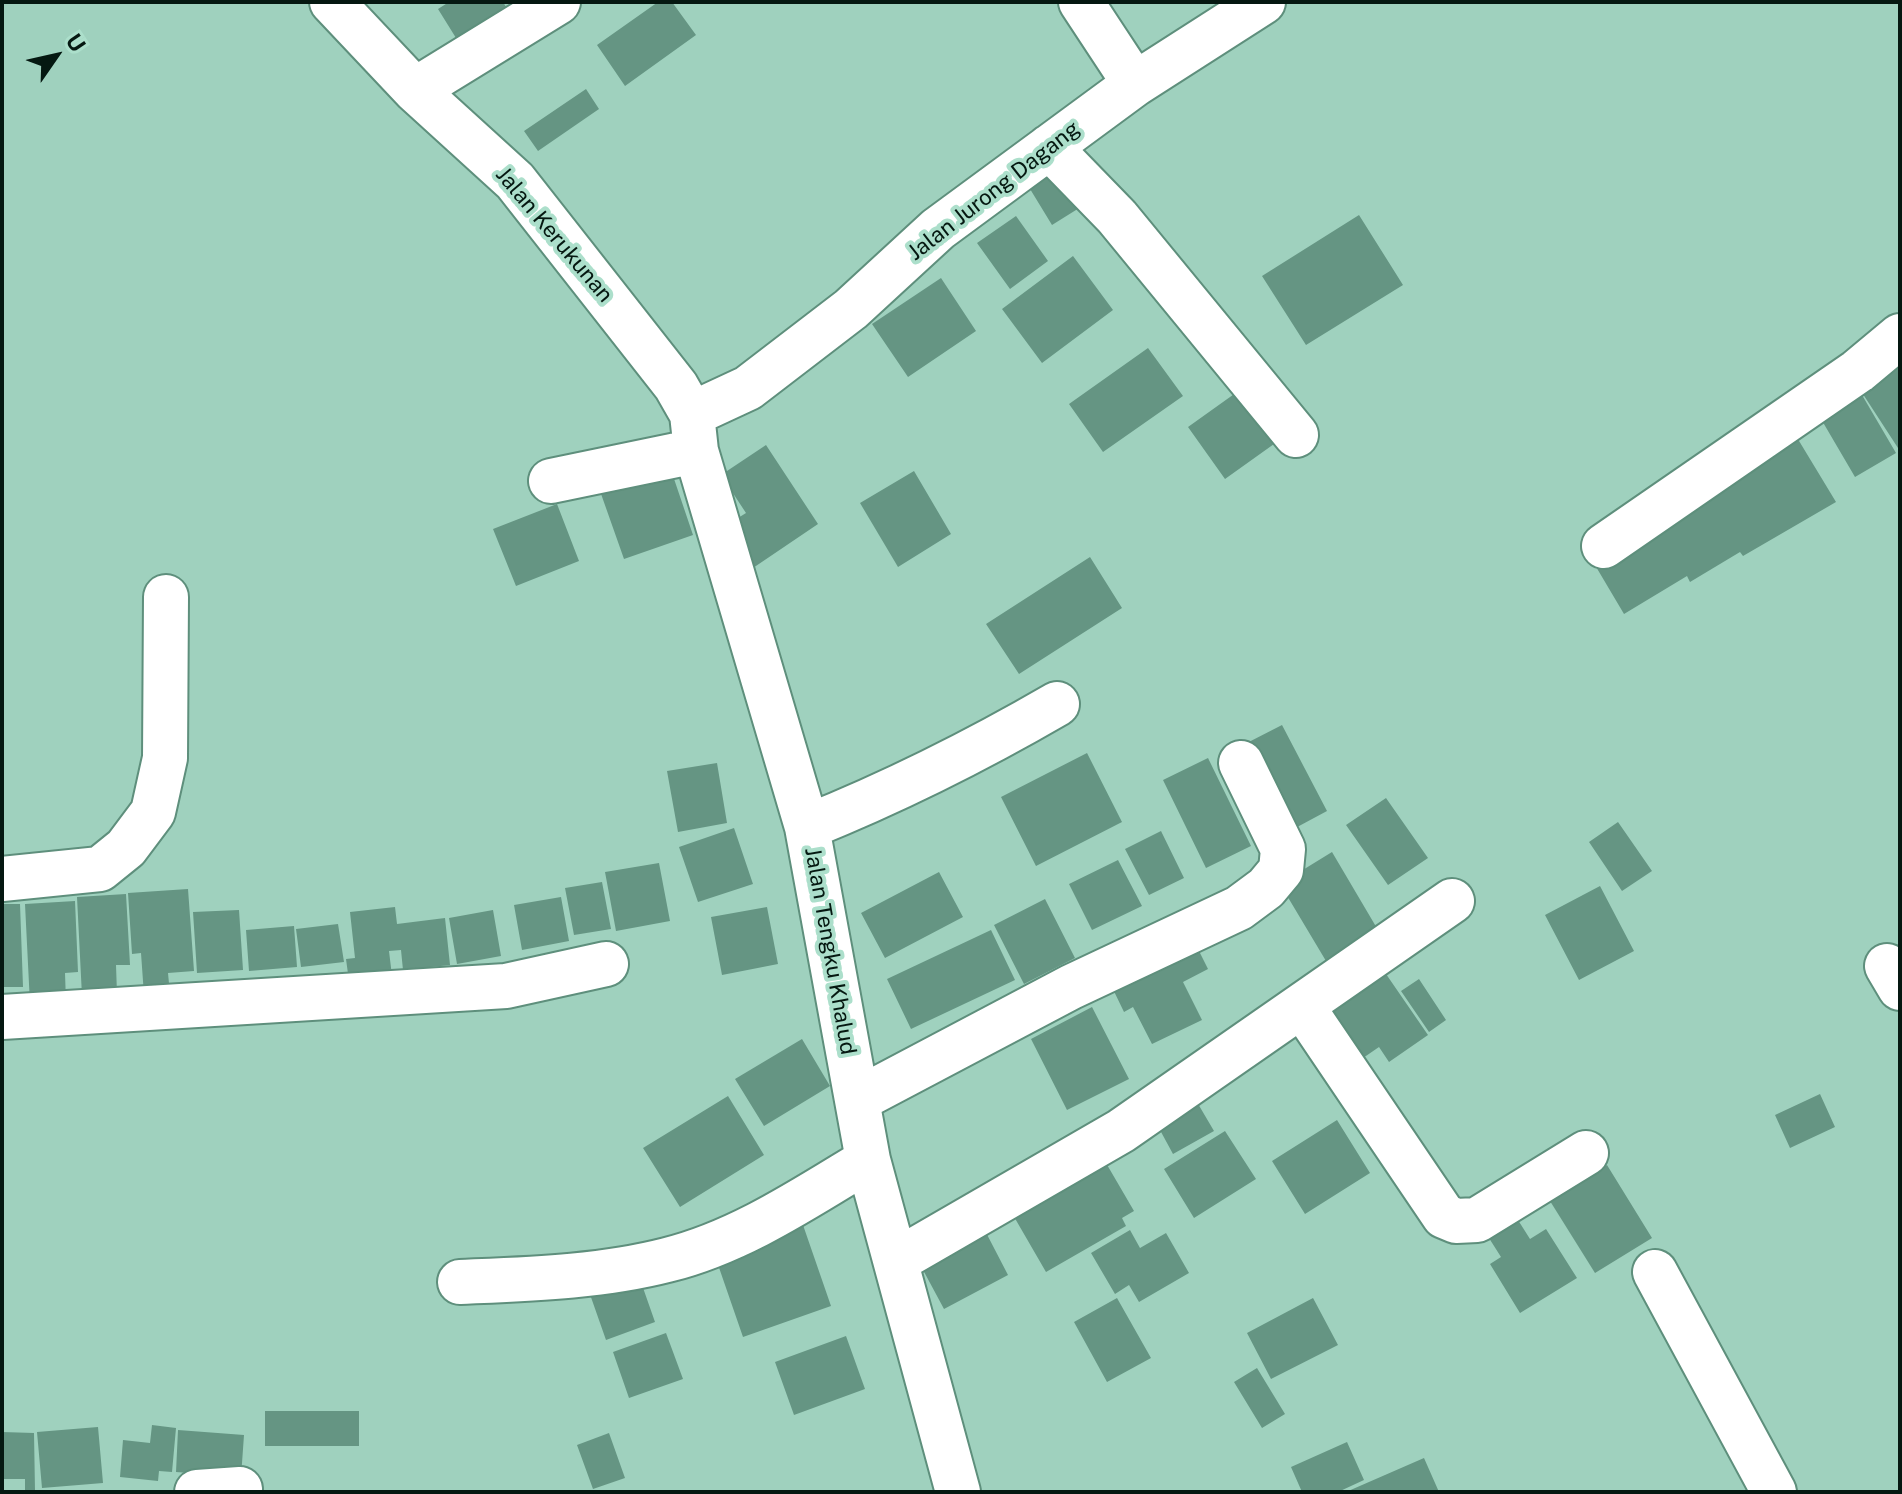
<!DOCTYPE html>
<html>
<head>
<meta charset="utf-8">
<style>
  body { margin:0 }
  #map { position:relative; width:1902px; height:1494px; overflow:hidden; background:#9fd1be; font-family:"Public Sans",sans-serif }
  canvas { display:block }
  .frame { position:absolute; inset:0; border:4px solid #051811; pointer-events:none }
  .north { position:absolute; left:16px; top:16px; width:80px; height:80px; -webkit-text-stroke:6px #acdfcb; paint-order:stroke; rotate:56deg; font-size:22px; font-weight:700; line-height:32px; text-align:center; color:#051811 }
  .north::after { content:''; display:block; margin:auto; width:28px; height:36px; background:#051811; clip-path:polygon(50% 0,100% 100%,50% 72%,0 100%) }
</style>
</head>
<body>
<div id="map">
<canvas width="1902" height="1494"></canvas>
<div class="frame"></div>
<div class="north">U</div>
</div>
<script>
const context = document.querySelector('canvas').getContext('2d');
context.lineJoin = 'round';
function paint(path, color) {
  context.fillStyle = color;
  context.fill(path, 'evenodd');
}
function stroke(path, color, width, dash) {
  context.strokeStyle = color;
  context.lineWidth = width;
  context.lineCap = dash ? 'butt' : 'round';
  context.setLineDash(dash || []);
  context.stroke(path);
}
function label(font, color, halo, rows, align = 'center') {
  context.font = font + ' "Public Sans",sans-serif';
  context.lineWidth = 8;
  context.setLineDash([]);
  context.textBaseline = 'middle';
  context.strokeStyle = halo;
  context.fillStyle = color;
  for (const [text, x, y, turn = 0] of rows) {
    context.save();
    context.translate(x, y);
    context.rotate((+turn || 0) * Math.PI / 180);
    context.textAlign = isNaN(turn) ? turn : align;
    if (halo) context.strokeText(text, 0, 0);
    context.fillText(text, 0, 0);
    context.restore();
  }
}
const building = new Path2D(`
  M449 2H503L511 15 461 46 438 9Z
  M658 2H672L696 35 625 86 597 45Z
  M586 89 599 109 538 151 524 131Z
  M1059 163 1084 205 1052 225 1027 184Z
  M1359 215 1403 285 1306 345 1262 276Z
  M1016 216 1048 261 1010 289 977 243Z
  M1073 256 1113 310 1042 363 1002 309Z
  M941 278 976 331 908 377 872 324Z
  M1148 348 1183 396 1103 452 1069 404Z
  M1900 362V446L1898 448 1859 388Z
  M1855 383 1896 453 1855 477 1814 407Z
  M1237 392 1274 444 1225 479 1188 427Z
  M1790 426 1836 502 1743 556 1740 552 1690 582 1687 576 1624 614 1592 560Z
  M766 445 818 524 750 570 722 528 746 513 721 475Z
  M670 467 693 535 624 559 600 491Z
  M914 471 951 534 898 567 860 503Z
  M557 504 579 561 516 586 493 529Z
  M1090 557 1122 608 1019 674 986 624Z
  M1282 725 1327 811 1286 833 1241 746Z
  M1087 753 1122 822 1036 866 1001 797Z
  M1208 758 1251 846 1206 868 1163 780Z
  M717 763 727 823 678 832 667 771Z
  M1386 798 1428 858 1388 885 1346 825Z
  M1618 822 1652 871 1622 891 1589 842Z
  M734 828 753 884 698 902 679 847Z
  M1161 831 1184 878 1149 895 1125 849Z
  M1332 852 1378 930 1326 961 1280 884Z
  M1118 860 1142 906 1092 930 1069 884Z
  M659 863 670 921 616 931 605 872Z
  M939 872 963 917 885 958 861 913Z
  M602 882 611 929 574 935 565 888Z
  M1600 886 1634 951 1579 980 1545 915Z
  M188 889 194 971 168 973 170 994 144 995 141 953 132 954 128 893Z
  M126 894 130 965H116L117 994 82 996 77 897Z
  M561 897 569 941 522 950 514 905Z
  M1045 899 1075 958 1024 984 994 925Z
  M75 901 78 972 65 973 66 1002 30 1004 25 904Z
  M2 904H20L23 987H2Z
  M395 907 397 924 445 918 450 965 403 970 401 950 389 951 392 976 349 981 346 959 355 958 350 912Z
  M767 907 778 964 722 975 711 917Z
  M239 910 243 970 197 973 193 912Z
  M493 910 501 956 457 964 449 918Z
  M338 924 344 962 301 967 296 929Z
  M294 926 297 967 249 971 246 930Z
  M991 930 1015 980 911 1029 887 979Z
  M1194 941 1208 969 1183 982 1202 1020 1152 1044 1133 1007 1124 1012 1110 983Z
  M1375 958 1428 1035 1389 1062 1379 1047 1363 1058 1325 1001Z
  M1419 979 1446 1020 1429 1032 1401 991Z
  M1092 1007 1129 1079 1067 1110 1031 1039Z
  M802 1039 830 1086 764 1126 735 1079Z
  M1820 1094 1835 1127 1790 1148 1775 1115Z
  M728 1096 764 1155 680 1207 643 1148Z
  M1194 1097 1214 1131 1173 1154 1154 1119Z
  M1337 1120 1370 1173 1305 1214 1272 1161Z
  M1225 1131 1256 1179 1194 1218 1164 1169Z
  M1099 1151 1134 1211 1122 1218 1126 1226 1046 1272 1013 1215Z
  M1607 1165 1652 1238 1595 1273 1550 1201Z
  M1511 1209 1530 1239 1546 1229 1577 1278 1520 1313 1490 1264 1501 1257 1482 1227Z
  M980 1221 1008 1275 944 1309 915 1255Z
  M803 1225 831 1306 743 1337 715 1256Z
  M1130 1230 1140 1248 1166 1233 1189 1273 1139 1302 1129 1285 1115 1294 1091 1253Z
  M635 1265 655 1322 606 1340 586 1283Z
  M1117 1298 1151 1358 1107 1382 1074 1322Z
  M1313 1298 1338 1345 1271 1379 1247 1333Z
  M666 1333 683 1379 629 1398 613 1352Z
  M846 1336 865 1389 794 1415 775 1362Z
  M1257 1368 1285 1414 1262 1428 1234 1382Z
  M265 1411H359V1446H265Z
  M152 1425 176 1428 172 1472 159 1471 158 1481 120 1477 123 1440 150 1443Z
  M98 1427 103 1483 42 1488 37 1432Z
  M178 1430 244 1435 241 1477 176 1472Z
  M2 1432 34 1433 35 1491H25V1479H2Z
  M609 1433 625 1478 593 1489 577 1445Z
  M1347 1442 1364 1480 1338 1492H1302L1291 1467Z
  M1424 1458 1439 1492H1346Z`);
const minor = new Path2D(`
  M332 2 415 90 515 181 676 386 692 414 696 451 807 827 868 1160 958 1492
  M1081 2 1135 84
  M415 90 558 2
  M1049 147 1117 217 1296 435
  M692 414 748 388 851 309 938 229 1135 84 1263 2
  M551 481 696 451
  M1604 546 1858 371 1900 336
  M807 827C894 792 976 751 1057 704
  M2 879 100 869 126 848 153 812 165 758 166 597
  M1887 966 1900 988
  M1302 1006 1444 1216 1456 1221 1477 1220 1586 1153
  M2 1017 506 986 606 964
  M857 1100 1071 987 1239 908 1266 888 1281 870 1283 849 1241 763
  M896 1261 1121 1131 1452 901
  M1655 1272 1774 1492
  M460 1282C528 1279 601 1277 667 1260 740 1242 805 1198 868 1160
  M197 1492 240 1489`);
const streetNames = [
  ["Jalan Jurong Dagang",994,191,-38],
  ["Jalan Kerukunan",554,235,50],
  ["Jalan Tengku Khalud",830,951,80]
];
paint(building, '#659583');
stroke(minor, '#5e8f7c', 48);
stroke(minor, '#fff', 44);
label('22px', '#051811', '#acdfcb', streetNames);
</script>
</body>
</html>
